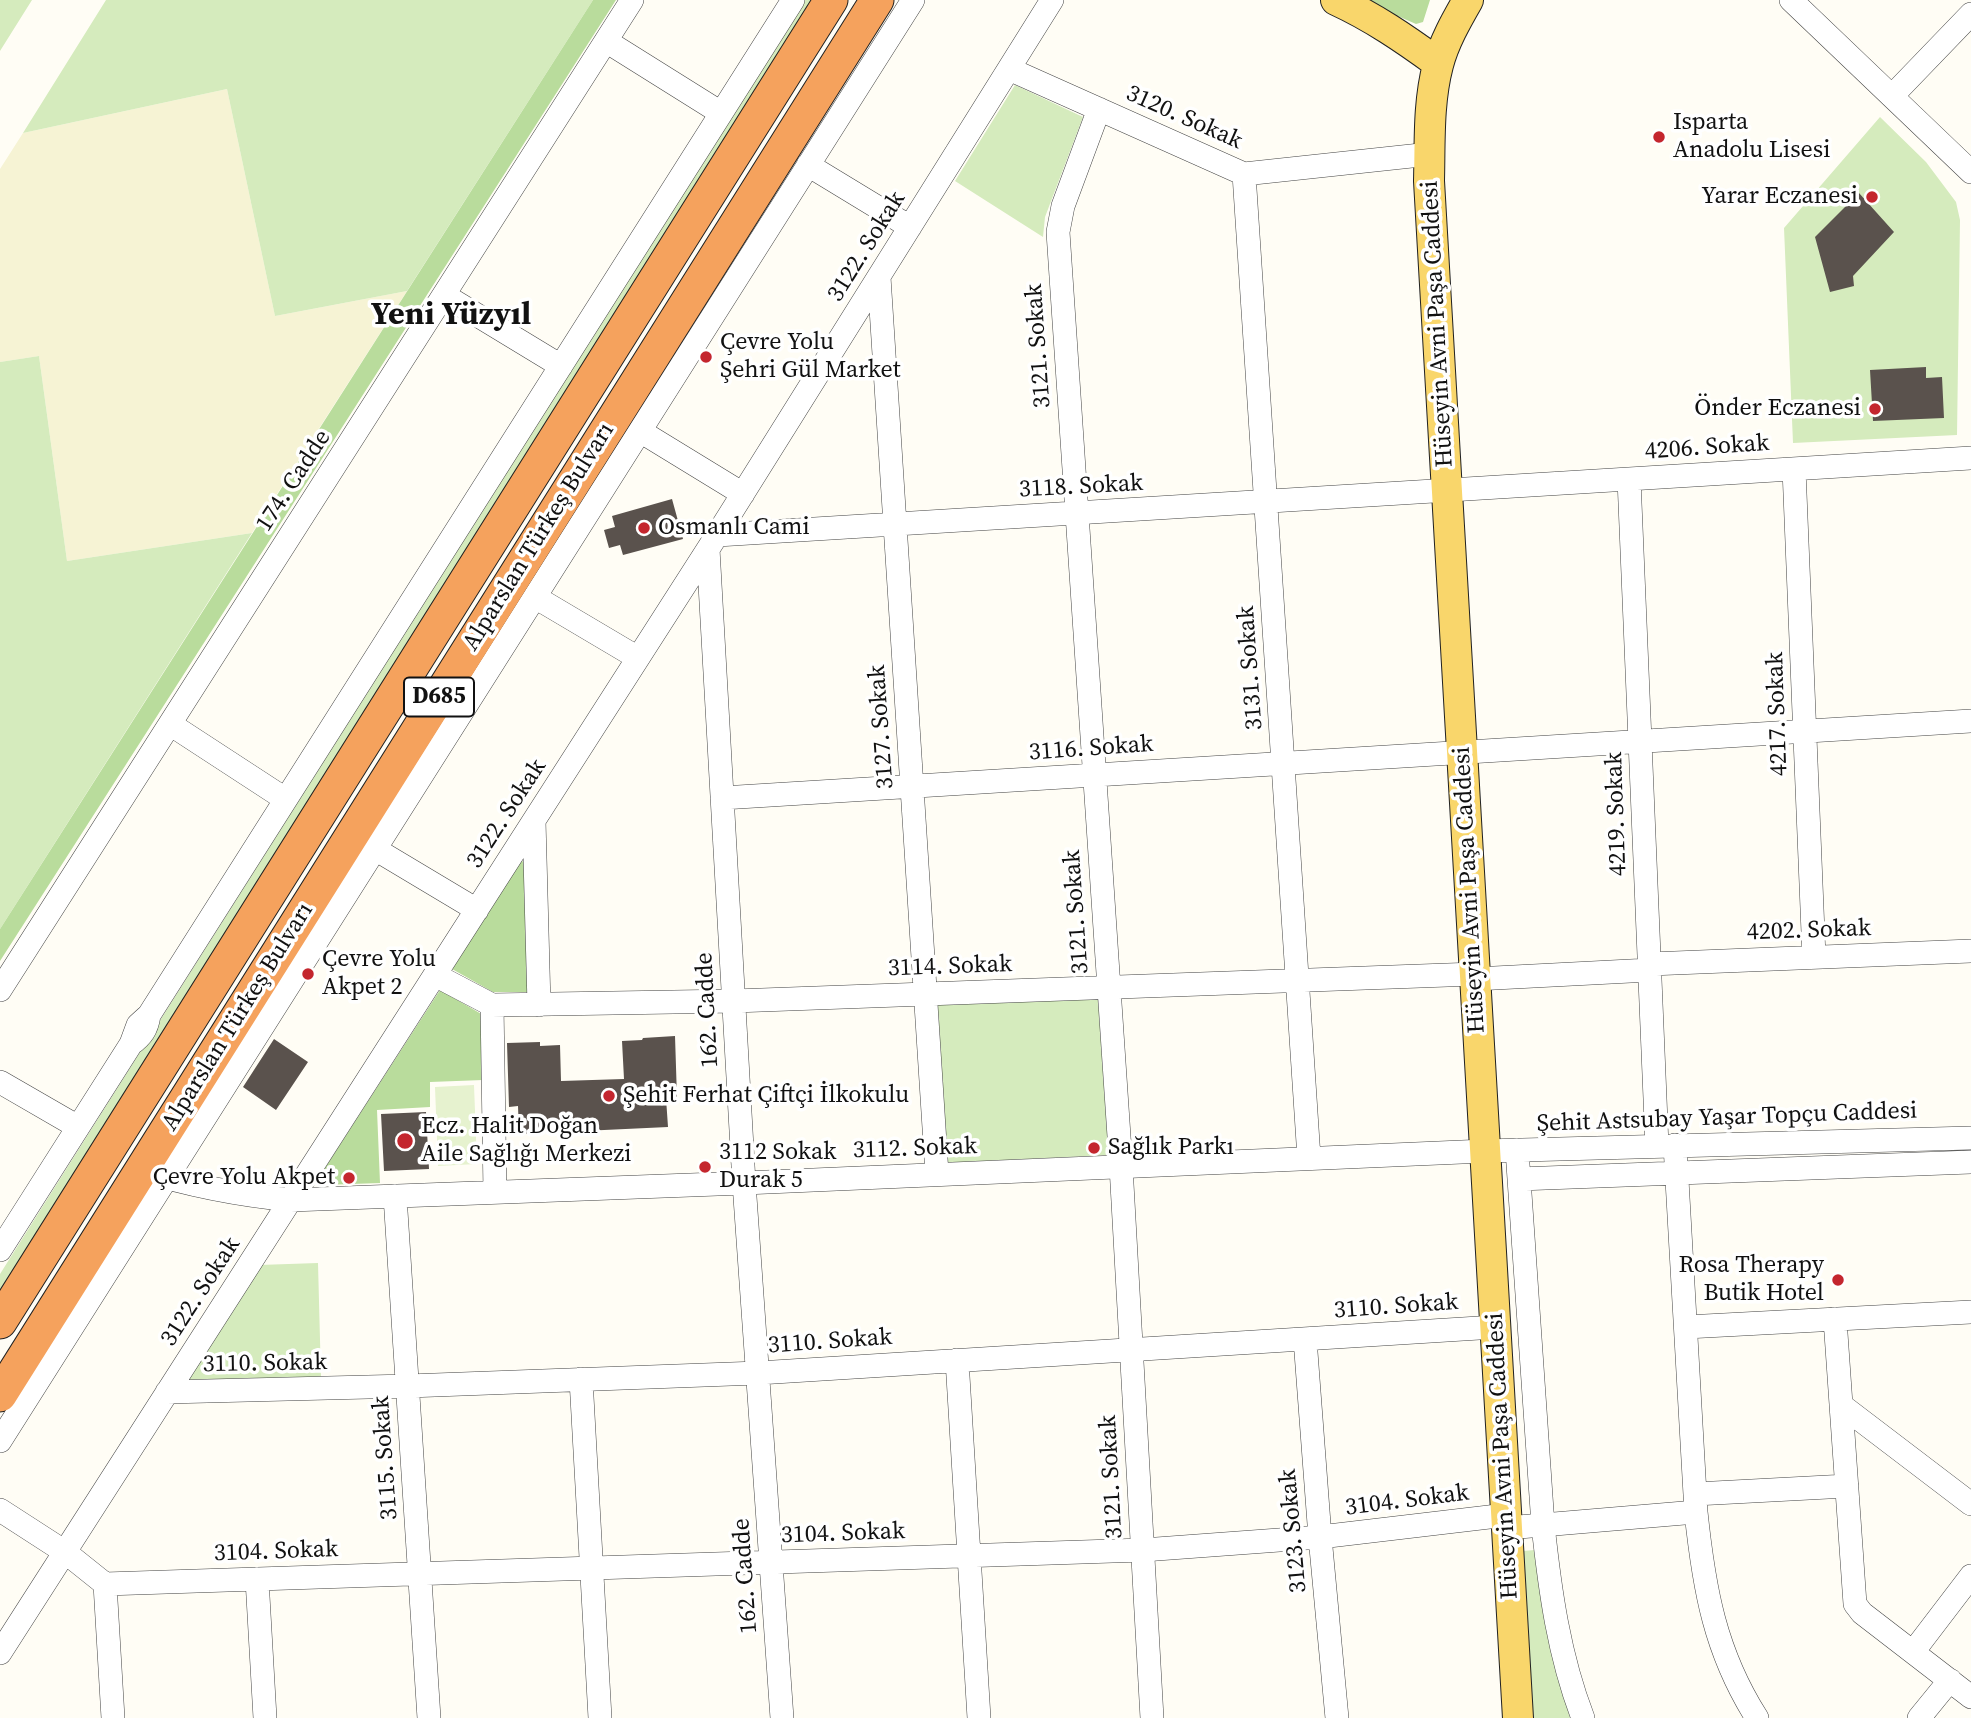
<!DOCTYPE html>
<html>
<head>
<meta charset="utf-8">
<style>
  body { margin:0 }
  canvas { display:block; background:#fffdf5 }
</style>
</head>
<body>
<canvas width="1971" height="1718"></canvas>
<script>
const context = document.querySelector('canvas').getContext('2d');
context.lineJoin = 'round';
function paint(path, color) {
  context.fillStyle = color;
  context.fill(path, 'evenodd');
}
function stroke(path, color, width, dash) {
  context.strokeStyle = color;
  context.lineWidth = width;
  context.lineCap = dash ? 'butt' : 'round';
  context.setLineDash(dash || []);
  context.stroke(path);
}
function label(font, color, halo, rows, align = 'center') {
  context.font = font + ' "Source Serif 4",serif';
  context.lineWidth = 7;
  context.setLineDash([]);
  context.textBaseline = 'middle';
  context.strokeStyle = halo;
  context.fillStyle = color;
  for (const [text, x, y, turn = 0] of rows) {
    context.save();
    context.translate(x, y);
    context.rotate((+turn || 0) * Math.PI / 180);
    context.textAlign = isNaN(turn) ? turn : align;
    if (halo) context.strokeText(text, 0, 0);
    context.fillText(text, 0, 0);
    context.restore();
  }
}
const farmland = new Path2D(`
  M227 89 275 316 407 291 252 533 67 561 39 356 0 362V169L23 133Z`);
const green = new Path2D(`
  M0 0H32L0 51Z
  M106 0H593L407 291 275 316 227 89 23 133Z
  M804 0H814L0 1292V1274Z
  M1015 85 1083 117 1045 217 1043 237 955 181Z
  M1880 117 1926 162 1956 202 1960 220 1957 435 1793 443 1784 228Z
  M39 356 67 561 252 533 0 929V362Z
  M1098 998 1109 1155 945 1163 937 1005Z
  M318 1263 321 1378 184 1382 259 1265Z
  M1535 1550 1548 1634 1570 1718H1533L1523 1551Z`);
const forest = new Path2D(`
  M593 0H616L0 961V929Z
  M1361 0H1430L1423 22 1416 24Z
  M520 861 527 862 530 992H493L452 969Z
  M440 990 483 1015V1080L430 1082V1107L377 1110 380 1183 323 1185 319 1177Z`);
const pitch = new Path2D(`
  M474 1085 477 1164 438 1166 435 1087Z`);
const building = new Path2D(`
  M1859 193 1894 232 1853 276 1854 286 1830 292 1815 237Z
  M1926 367V378L1942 377 1944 418 1873 421 1870 370Z
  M672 499 683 539 623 555 620 545 609 548 604 530 615 527 612 516Z
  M675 1036 677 1098H666L668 1127 519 1134 518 1106 509 1107 507 1043 540 1042V1046L560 1045 561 1081 624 1079 622 1041 642 1040 643 1038Z
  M274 1039 308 1062 276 1110 243 1087Z
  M426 1112 429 1169 384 1171 381 1114Z`);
const minor = new Path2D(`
  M1791 0 1971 172
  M606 41 721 113
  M1009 69 1244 174 1430 154
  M1892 96 1971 14
  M1099 109 1063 206 1058 232 1121 1166 1152 1718
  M808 165 910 227
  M1244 174 1309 1158
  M879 277 937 1174
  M444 295 561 366
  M640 431 743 494
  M1794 469 1814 957
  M1629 479 1657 1146
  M717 535 1971 458
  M708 549 744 1183 782 1718
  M535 597 638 658
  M170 724 285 799
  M722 798 1971 721
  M534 821 539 1005
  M375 849 477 910
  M1650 964 1971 951
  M435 975 492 1005 734 1001 1475 974
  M1475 979 1650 970
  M0 990 632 0
  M492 1005 495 1192
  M149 1015C147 1029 142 1036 131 1044L138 1025 149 1015 793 0
  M0 1082 78 1127
  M1675 1145 1696 1512C1704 1589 1715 1652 1757 1718
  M1517 1150 1543 1525C1550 1591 1559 1656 1583 1718
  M141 1170C191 1186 239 1195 291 1200L744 1183 1485 1151 1971 1138
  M1519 1179 1971 1162
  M395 1196 429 1718
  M0 1250 131 1044
  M1835 1319 1855 1604 1862 1613 1971 1697
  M1686 1327 1971 1312
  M1305 1339 1320 1537 1337 1718
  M957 1360 979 1718
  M581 1379 600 1718
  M167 1392 408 1386 758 1373 1495 1327
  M1841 1405 1971 1504
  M0 1441 913 0
  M1695 1494 1847 1486
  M0 1510 65 1552 105 1584 1143 1550 1320 1537 1506 1515
  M1507 1528 1696 1512
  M257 1579 265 1718
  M105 1584 113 1718
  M1913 1652 1971 1576
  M0 1653 717 535 1052 0
  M1919 1718 1950 1680`);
const major = new Path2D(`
  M1336 0C1373 17 1405 39 1438 63
  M1468 0C1456 21 1444 42 1438 65 1428 103 1430 143 1429 181L1518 1718`);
const highway = new Path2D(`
  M0 1322 831 0
  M0 1395 877 0`);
const markers = [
  [1659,137,7,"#c4262e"],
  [1872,197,7,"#c4262e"],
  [706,357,7,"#c4262e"],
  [1875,409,7,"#c4262e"],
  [644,528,7,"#c4262e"],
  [308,974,7,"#c4262e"],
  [609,1096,7,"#c4262e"],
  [405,1141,9,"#c4262e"],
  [1094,1148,7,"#c4262e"],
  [705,1167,7,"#c4262e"],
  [349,1178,7,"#c4262e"],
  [1838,1280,7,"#c4262e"]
];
const shields = [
  [439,697,70]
];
const shieldNames = [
  ["D685",439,697]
];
const streetNames = [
  ["3120. Sokak",1184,118,24],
  ["3122. Sokak",867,247,-58],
  ["Hüseyin Avni Paşa Caddesi",1438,324,-93],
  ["3121. Sokak",1039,346,-94],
  ["4206. Sokak",1707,448,-4],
  ["174. Cadde",294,481,-57],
  ["3118. Sokak",1081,487,-3],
  ["Alparslan Türkeş Bulvarı",539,537,-58],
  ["3131. Sokak",1251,668,-94],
  ["4217. Sokak",1778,714,-92],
  ["3127. Sokak",882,727,-94],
  ["3116. Sokak",1091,749,-4],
  ["3122. Sokak",507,814,-57],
  ["4219. Sokak",1617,814,-92],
  ["Hüseyin Avni Paşa Caddesi",1470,890,-93],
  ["3121. Sokak",1077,912,-94],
  ["4202. Sokak",1809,931,-2],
  ["3114. Sokak",950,967,-2],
  ["162. Cadde",708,1010,-93],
  ["Alparslan Türkeş Bulvarı",238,1017,-58],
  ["Şehit Astsubay Yaşar Topçu Caddesi",1727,1118,-2],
  ["3112. Sokak",915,1149,-2],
  ["3122. Sokak",201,1292,-57],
  ["3110. Sokak",1396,1307,-4],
  ["3110. Sokak",830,1342,-4],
  ["3110. Sokak",265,1364,-1],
  ["Hüseyin Avni Paşa Caddesi",1503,1456,-93],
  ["3115. Sokak",386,1458,-94],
  ["3121. Sokak",1112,1477,-93],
  ["3104. Sokak",1407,1501,-7],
  ["3123. Sokak",1294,1531,-95],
  ["3104. Sokak",843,1534,-2],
  ["3104. Sokak",276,1552,-2],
  ["162. Cadde",746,1576,-94]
];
const poiNames = [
  ["Isparta",1673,123],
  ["Anadolu Lisesi",1673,151],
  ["Yarar Eczanesi",1858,197,"right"],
  ["Çevre Yolu",720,343],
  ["Şehri Gül Market",720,371],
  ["Önder Eczanesi",1861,409,"right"],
  ["Osmanlı Cami",658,528],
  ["Çevre Yolu",322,960],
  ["Akpet 2",322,988],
  ["Şehit Ferhat Çiftçi İlkokulu",623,1096],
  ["Ecz. Halit Doğan",421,1127],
  ["Aile Sağlığı Merkezi",421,1155],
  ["Sağlık Parkı",1108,1148],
  ["3112 Sokak",719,1153],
  ["Durak 5",719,1181],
  ["Çevre Yolu Akpet",335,1178,"right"],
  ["Rosa Therapy",1824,1266,"right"],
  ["Butik Hotel",1824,1294,"right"]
];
const districtNames = [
  ["Yeni Yüzyıl",451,316]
];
paint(farmland, '#f6f3d4');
paint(green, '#d5ebbd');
paint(forest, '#b9dc9c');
paint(pitch, '#e6f2cf');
paint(building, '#5a524d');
stroke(minor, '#444', 24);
stroke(major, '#222', 32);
stroke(highway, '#222', 35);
stroke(minor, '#fff', 23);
stroke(major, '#f9d66b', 30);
stroke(highway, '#f5a25d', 33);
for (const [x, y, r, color] of markers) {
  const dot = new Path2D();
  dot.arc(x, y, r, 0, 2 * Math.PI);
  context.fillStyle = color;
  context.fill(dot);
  stroke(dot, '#fff', 2.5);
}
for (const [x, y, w] of shields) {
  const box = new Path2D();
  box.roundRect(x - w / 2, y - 19.5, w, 39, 5);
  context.fillStyle = '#fff';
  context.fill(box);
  stroke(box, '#111', 2);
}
label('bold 23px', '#111', null, shieldNames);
label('24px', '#111', '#fff', streetNames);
label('24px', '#111', '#fff', poiNames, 'left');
label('bold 32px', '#111', '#fff', districtNames);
</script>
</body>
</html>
